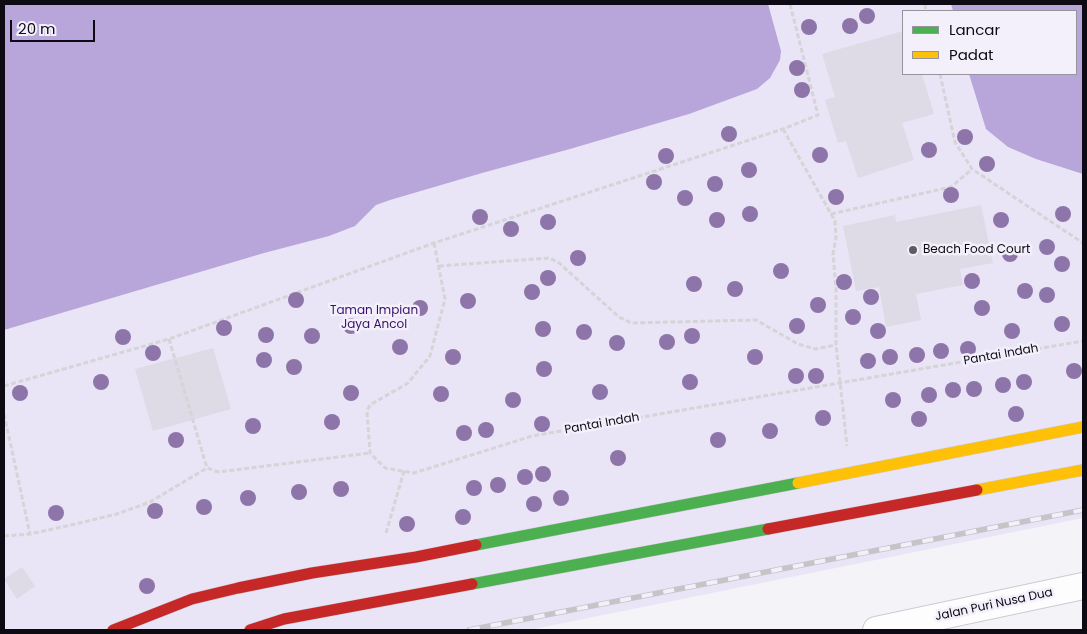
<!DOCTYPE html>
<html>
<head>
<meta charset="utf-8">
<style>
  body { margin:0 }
  #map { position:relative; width:1087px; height:634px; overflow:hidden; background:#f4f3f8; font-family:Poppins,sans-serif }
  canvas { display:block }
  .frame { position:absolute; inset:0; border:5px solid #0d0a13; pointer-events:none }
  .legend { position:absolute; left:902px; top:10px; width:175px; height:65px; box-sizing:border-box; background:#f3f0fb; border:1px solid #97949e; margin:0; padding:6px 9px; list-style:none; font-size:15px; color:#0d0a13 }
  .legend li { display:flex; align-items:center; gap:10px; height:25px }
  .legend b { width:25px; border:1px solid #97949e }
  .scale { position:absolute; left:10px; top:20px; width:85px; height:22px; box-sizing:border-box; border:2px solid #0d0a13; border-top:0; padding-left:6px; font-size:15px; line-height:18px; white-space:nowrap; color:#0d0a13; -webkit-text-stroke:4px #f3f0fb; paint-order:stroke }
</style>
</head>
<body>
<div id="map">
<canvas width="1087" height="634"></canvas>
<div class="frame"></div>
<ul class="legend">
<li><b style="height:6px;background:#4caf50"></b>Lancar</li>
<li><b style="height:6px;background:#ffc107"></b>Padat</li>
</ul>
<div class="scale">20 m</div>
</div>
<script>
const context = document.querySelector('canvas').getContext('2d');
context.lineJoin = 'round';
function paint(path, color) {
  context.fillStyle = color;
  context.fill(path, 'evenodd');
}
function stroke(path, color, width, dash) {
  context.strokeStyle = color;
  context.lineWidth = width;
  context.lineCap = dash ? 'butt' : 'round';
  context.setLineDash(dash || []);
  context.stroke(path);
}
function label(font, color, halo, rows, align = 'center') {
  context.font = font + ' Poppins,sans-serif';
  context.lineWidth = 5;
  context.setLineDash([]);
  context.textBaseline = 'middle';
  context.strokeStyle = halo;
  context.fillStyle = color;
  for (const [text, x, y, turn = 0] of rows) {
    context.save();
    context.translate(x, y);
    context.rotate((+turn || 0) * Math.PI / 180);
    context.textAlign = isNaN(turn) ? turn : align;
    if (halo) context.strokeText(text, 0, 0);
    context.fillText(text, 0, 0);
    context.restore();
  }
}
const green = new Path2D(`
  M4 4H1083V518L529 630H4ZM903 11H1076V74H903Z`);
const water = new Path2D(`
  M4 4H768L781 51 780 60 770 78 757 89 689 114 570 149 482 173 390 200 376 205 355 226 329 236 264 253 4 330Z
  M951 4H1083V174L1036 159 1008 147 986 129 969 74H1076V11H953Z`);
const building = new Path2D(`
  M903 31V74H922L934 114 902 123 914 160 858 178 846 141 838 143 825 100 835 97 822 54Z
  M981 205 993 263 960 269 963 285 916 294 921 320 886 327 879 287 856 291 843 226 895 215 896 222Z
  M213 348 231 409 153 431 135 369Z
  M22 567 35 586 17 599 4 579Z`);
const path = new Path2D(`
  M925 4 926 11
  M940 74 955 142 972 169 1083 243
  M783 129 835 221 836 238 833 254 836 289V345L847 446
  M831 214 951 187 972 169
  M434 243 445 299 430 356 408 383 370 405 367 411 370 453 385 468 414 473 532 436 1083 341
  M439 266 549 258 558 262 619 317 631 323 756 320 798 344 815 349 836 345
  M169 339 207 468 218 472 370 453
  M4 386 169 339 434 243 783 129 818 115 790 4
  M4 414 30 534
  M386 533 404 471
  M4 536 30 534 71 525 117 514 150 502 207 468`);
const street = new Path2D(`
  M876 630 1083 586`);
const fast = new Path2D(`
  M476 545 798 483
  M472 584 768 529`);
const slow = new Path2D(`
  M798 483 1083 427
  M977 490 1083 470`);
const jam = new Path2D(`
  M768 529 977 490
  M113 630 192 599 238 588 312 573 416 557 476 545
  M250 630 284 619 472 584`);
const rail = new Path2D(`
  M469 630 1083 510`);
const trees = [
  [867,16],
  [850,26],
  [809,27],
  [797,68],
  [802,90],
  [729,134],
  [965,137],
  [929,150],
  [820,155],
  [666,156],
  [987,164],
  [749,170],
  [654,182],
  [715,184],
  [951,195],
  [836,197],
  [685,198],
  [750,214],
  [1063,214],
  [480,217],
  [717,220],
  [1001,220],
  [548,222],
  [511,229],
  [1047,247],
  [1010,254],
  [578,258],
  [1062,264],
  [781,271],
  [548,278],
  [972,281],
  [844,282],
  [694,284],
  [735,289],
  [1025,291],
  [532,292],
  [1047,295],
  [871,297],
  [296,300],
  [468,301],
  [818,305],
  [420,308],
  [982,308],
  [853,317],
  [1062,324],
  [351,326],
  [797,326],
  [224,328],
  [543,329],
  [878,331],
  [1012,331],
  [584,332],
  [266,335],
  [312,336],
  [692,336],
  [123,337],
  [667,342],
  [617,343],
  [400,347],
  [968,349],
  [941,351],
  [153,353],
  [917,355],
  [453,357],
  [755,357],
  [890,357],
  [264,360],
  [868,361],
  [294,367],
  [544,369],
  [1074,371],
  [796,376],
  [816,376],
  [101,382],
  [690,382],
  [1024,382],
  [1003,385],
  [974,389],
  [953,390],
  [600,392],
  [20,393],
  [351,393],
  [441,394],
  [929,395],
  [513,400],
  [893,400],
  [1016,414],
  [823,418],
  [919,419],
  [332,422],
  [542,424],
  [253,426],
  [486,430],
  [770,431],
  [464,433],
  [176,440],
  [718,440],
  [618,458],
  [543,474],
  [525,477],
  [498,485],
  [474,488],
  [341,489],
  [299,492],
  [248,498],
  [561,498],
  [534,504],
  [204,507],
  [155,511],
  [56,513],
  [463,517],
  [407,524],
  [147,586]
];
const markers = [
  [913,250,5,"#5e5c63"]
];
const poiNames = [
  ["Beach Food Court",923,250]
];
const parkNames = [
  ["Taman Impian",374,311],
  ["Jaya Ancol",374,325]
];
const streetNames = [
  ["Pantai Indah",1001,355,-10],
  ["Pantai Indah",602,424,-10],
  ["Jalan Puri Nusa Dua",994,605,-12]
];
paint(green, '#eae4f7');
paint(water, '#b8a6db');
paint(building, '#dedae6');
stroke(street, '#cdcbd3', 28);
stroke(fast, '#cdcbd3', 12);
stroke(slow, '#cdcbd3', 12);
stroke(jam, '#cdcbd3', 12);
stroke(path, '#d5d4d6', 3, [5, 2.5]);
stroke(street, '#fdfdfe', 26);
stroke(fast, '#4caf50', 11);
stroke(slow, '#ffc107', 11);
stroke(jam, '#c62828', 11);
stroke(rail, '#c5c4c7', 5.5);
stroke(rail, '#f3f0fb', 4, [11]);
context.fillStyle = '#8e75a9';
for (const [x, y] of trees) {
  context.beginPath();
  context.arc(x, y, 8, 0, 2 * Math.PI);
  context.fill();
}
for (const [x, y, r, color] of markers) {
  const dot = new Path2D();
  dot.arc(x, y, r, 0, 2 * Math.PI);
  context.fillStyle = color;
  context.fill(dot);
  stroke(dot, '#f3f0fb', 2);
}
label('12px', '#0d0a13', '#f3f0fb', poiNames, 'left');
label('12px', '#3a0e68', '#f3f0fb', parkNames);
label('12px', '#0d0a13', '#f3f0fb', streetNames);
</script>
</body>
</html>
